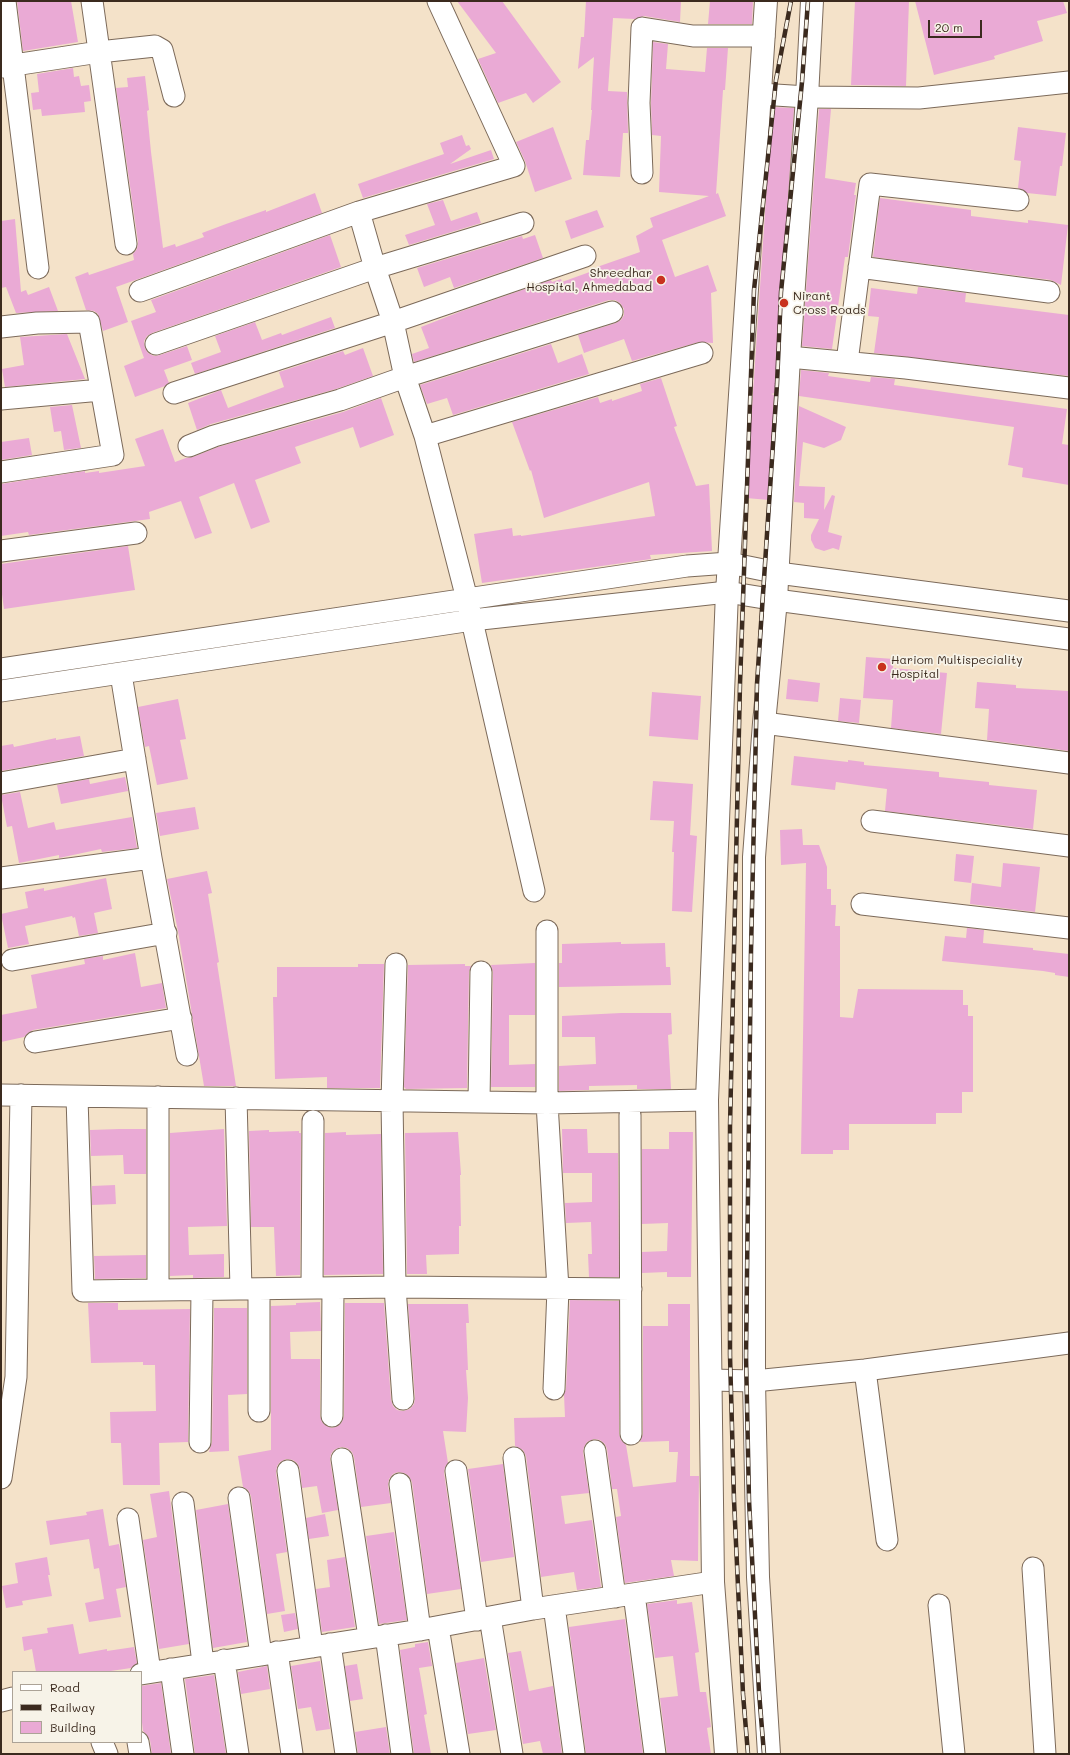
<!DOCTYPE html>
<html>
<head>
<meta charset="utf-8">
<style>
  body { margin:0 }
  #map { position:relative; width:1070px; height:1755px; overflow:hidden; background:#f4e2c9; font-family:Mali,sans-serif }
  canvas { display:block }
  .frame { position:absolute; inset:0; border:2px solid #3b2a1e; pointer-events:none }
  .legend { position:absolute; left:12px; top:1671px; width:130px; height:72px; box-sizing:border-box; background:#f7f3e8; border:1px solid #aca397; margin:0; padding:5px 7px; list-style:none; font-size:12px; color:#3b2a1e }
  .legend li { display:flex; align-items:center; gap:8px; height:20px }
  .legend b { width:20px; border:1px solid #aca397 }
  .scale { position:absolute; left:928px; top:20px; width:54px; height:18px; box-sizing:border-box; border:2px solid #3b2a1e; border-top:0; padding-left:5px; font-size:12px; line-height:14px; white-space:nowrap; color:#3b2a1e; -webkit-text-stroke:3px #f7f3e8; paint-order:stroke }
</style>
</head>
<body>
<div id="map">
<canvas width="1070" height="1755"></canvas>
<div class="frame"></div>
<ul class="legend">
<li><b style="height:5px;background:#fff"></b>Road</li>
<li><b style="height:5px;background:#3b2a1e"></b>Railway</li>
<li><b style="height:11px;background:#eaaad5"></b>Building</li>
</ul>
<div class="scale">20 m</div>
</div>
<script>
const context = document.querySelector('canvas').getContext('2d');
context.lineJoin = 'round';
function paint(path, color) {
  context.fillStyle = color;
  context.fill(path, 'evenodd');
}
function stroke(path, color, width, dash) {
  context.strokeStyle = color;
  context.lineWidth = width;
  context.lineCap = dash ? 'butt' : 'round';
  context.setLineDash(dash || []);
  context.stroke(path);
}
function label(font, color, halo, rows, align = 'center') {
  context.font = font + ' Mali,sans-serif';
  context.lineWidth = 3.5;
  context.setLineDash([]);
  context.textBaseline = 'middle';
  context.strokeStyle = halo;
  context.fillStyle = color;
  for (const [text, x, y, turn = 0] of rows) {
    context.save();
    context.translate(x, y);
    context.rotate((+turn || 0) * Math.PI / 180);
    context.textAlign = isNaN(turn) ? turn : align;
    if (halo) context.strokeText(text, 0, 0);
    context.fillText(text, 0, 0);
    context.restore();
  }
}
const building = new Path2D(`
  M17 1H71L78 42 23 51Z
  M457 1H502L561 82 533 103 526 93 498 103 478 59 496 53Z
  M586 1H681L680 22 644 16 635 19 613 18 608 91 627 92 628 133H623L620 177 583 175 586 140H589L592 110H591L594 57 578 69 581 37H584Z
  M710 1H753L752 24H708Z
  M855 1H909L906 86 851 85Z
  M915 1H1063L1067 13 1037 21 1043 41 994 56 995 59 934 75Z
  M653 42 668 44 666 69 705 72 707 48H728L725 90H723L716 194 718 193 726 216 662 240 675 277 708 265 717 291 711 293 713 343 699 342 632 361 624 339 584 353 578 335 616 323 621 320 624 315V309L620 303 615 300H609L414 362 412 354 429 348 421 327 462 311 551 280 552 282 561 279 562 282 598 269 597 267 640 252 636 236 653 227 650 218 709 196 659 192 661 136 652 135 651 103Z
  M73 68 74 77 79 76 81 86 89 85 91 101 84 102 85 112 42 116 41 109 33 110 31 93 39 92 37 74Z
  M145 76 149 110 147 111 151 152 163 248 175 244 176 247 204 237 202 233 226 224 266 210V212L315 193 322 213 116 287 128 322 103 331 98 314 94 311 86 310 75 277 88 272 89 275 134 260 133 254 137 249 138 242 116 88 128 87 127 78Z
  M772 107 794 108 775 393 771 394 774 395 769 500 746 498Z
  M819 109H831L825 178 856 183 854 195H856L848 257H845L832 349 802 346Z
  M553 127 572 179 535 192 525 161 516 142Z
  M1018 127 1066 133 1062 166H1060L1056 196 1027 193 1018 188 1021 161 1014 160Z
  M462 135 466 146 469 145 471 149 450 164 491 150 494 159 363 198 358 184 444 154 440 143Z
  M880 198 971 210V216L1028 223V220L1068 225 1061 285 1051 280 873 257Z
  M443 200 451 221 477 212 481 223 409 245 405 235 435 225 427 204Z
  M597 210 604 227 571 239 565 221Z
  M15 219 21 292 26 290 28 295 49 287 58 311 16 313 6 287 1 288V221Z
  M330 235 341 267 152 333 147 336 144 341 145 348 148 353 154 356 160 355 187 346 192 360 164 370 169 383 165 386 135 397 124 366 144 358 131 321 156 312 151 300Z
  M535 235 543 258 454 288 450 277 424 287 417 268 522 236 523 239Z
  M918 287 966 293 965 302 1069 315V376L874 353 879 317 868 316 871 288 917 294Z
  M331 317 335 328 195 374 191 363 221 352 215 336 255 322 262 340 281 333 282 335Z
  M67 334 85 379 5 387 2 369 24 365 20 337Z
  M551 344 558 363 582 354 589 374 453 415 447 398 427 404 420 385Z
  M363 348 373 376 336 389 211 424 197 430 188 403 221 390 228 408 284 387 279 372 343 351 345 355Z
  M801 370 829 373 828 376 870 382 871 377 895 379 894 385 1067 409 1062 444 1069 445V485L1022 477 1023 468 1008 465 1014 427 799 396Z
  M661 378 677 426 674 427 696 486 709 484 712 551 650 555 651 559 482 583 474 534 512 528 513 536 521 535V536L655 516 649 482 544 518 531 470 530 471 512 422 598 397 600 403 612 399V401L642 391 640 384Z
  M381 398 394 435 360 448 353 427 295 447 301 463 255 480 270 522 251 529 234 483 199 497 212 533 195 539 181 501 149 512 150 519 29 535 28 532 1 536V484L85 471V473L99 471V473L145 466 135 439 163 429 175 462 186 458 193 457 218 447 343 412Z
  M72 405 81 448 64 450 61 431 54 432 50 407Z
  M799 406 846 427 841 440 824 448 803 442 799 486 825 487 824 510 832 495 835 496 828 532 842 536 839 550 833 548 824 551 815 548 811 540V535L819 519 804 518V503L794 502Z
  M29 438 32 455 1 460V442Z
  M128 546 135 590 4 609 1 587V564Z
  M866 657 894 659 893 668 947 673 941 734 891 728 893 700 863 698Z
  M788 679 820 683 818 702 786 699Z
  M977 682 1016 685V688L1069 691V751L987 740 989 709 975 708Z
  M652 692 701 696 698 740 649 736Z
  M840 698 861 700 859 723 838 721Z
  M178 699 186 739 180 740 188 779 157 785 149 746 145 747 138 707Z
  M80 736 84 756 1 771V746L13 744 14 747 56 738V740Z
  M794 756 848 762V760L864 762V765L939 772V777L989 782V785L1037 790 1033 829 885 811 887 789 836 782 835 790 791 785Z
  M125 777 128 791 61 804 57 785 89 779 90 784Z
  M653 781 693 784 690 835 697 836 692 912 672 911 674 852H672L674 821 650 820Z
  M20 792 28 828 54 822 56 830 132 817 137 848 102 852 101 849 59 858V855L19 863 12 826 7 827 1 795Z
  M195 807 199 829 160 836 156 813Z
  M802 829 803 845H819L827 867V889H831V905H836L835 926H840V1017L853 1018 858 989 963 990V1005H968V1016H973V1092H962V1113H936V1124H849V1150H833V1154H801L806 863 781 865 780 830Z
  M956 854 974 856 971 883 954 881Z
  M1003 863 1040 867 1035 912 970 904 972 883 1001 887Z
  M207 871 212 893 208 894 219 962 217 963 236 1086H204L178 931 167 879Z
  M106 878 112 909 94 913 98 933 79 936 75 917 73 918 72 916 25 926 29 944 8 948 1 914 28 908 25 892 44 888V891Z
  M967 928 984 930 983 943 1033 948V950L1069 954V977L1055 975V973L1043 971 942 961 945 936 966 938Z
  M621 942V944L665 943 666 967H670L671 985 559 987V963H562V944Z
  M135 953 141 987 162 983 166 1008 33 1030 28 1033 24 1037 1 1042V1015L37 1008 31 975 85 964 84 959 103 956V960Z
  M535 963V1015H509V1065L535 1064V1087H491L493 972 491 965Z
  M358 964H384L380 1088H327V1077L275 1079 273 997H277V967H358Z
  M465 964V966H471L469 972 467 1088 406 1089 404 1087 408 965Z
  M621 1013H671L672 1034 668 1035 671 1089H637V1085L589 1086V1090L559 1091V1066L596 1064 595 1037H562V1016Z
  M119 1129H146V1174H124L123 1155 91 1156 90 1130Z
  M224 1129 227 1226 188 1227 189 1255 224 1254V1277L193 1278V1275L170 1276V1133Z
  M562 1129H587L588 1153H618L619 1277H589L588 1254H592L591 1222 566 1223 565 1203 592 1202V1173H563Z
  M269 1130V1132L299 1131V1133H301L300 1275 276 1276 274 1227H251L249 1131Z
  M346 1132V1135L381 1134 383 1274 324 1275 325 1133Z
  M458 1132 461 1175H460L461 1226H459V1254L426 1255 427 1274H407L405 1133Z
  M669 1132H693L691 1277H667V1272L642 1273V1252L667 1251 668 1223 642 1224V1149H669Z
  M115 1185 116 1204 92 1205V1186Z
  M146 1255V1278L95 1279 94 1256Z
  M570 1300 619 1301V1434L621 1440 626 1445 633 1487 676 1482 678 1452H669V1441L640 1442 643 1434V1326H668V1304H690V1476H699L698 1561 671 1560 674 1576 625 1583 616 1517 621 1516 617 1489H612L607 1449 605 1444 600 1440 594 1439 587 1442 584 1447 583 1452 589 1493 561 1496 565 1524 592 1520 601 1587 577 1590 574 1572 541 1577 526 1456 523 1450 515 1446 514 1418 565 1417 564 1395 566 1389Z
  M320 1302 321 1331 290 1332 291 1359H320V1416L322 1422 326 1426 332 1428 338 1426 342 1422 344 1416 345 1303H384L391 1400 393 1406 397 1410 403 1411 410 1409 414 1404 415 1398 408 1304H468L469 1323H466L468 1370H466L468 1398 466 1432 443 1431 448 1463 445 1467 444 1473 461 1589 427 1594 412 1482 409 1476 404 1473 398 1472 393 1474 389 1479 388 1486 391 1503 361 1507 354 1457 352 1452 347 1448 341 1447 334 1450 331 1454 330 1460 338 1510 322 1513 317 1486 302 1488 300 1469 297 1463 293 1460 286 1459 280 1462 277 1466 276 1473 287 1552 276 1554 285 1611 267 1614 251 1496 248 1490 243 1487 238 1456 271 1450V1306L296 1305V1303Z
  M88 1303H118V1310L190 1309 188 1442 159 1443 160 1485H123L121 1443H111L110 1412 156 1411 155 1365H143V1362L91 1363Z
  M214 1308H247V1394L228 1395 229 1451 209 1452 212 1442Z
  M503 1464 514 1557 481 1562 468 1469Z
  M169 1491 189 1644 159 1649 143 1540 157 1537 150 1494Z
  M228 1504 247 1642 213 1648 196 1510Z
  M103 1509 109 1546 119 1544 126 1587 116 1589 121 1617 89 1622 85 1603 104 1599 99 1568 94 1569 89 1539 50 1545 46 1521 87 1515 86 1512Z
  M325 1514 329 1536 309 1539 306 1518Z
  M394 1532 407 1620 379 1624 366 1536Z
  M47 1557 50 1575H48L52 1596 22 1601 23 1605 6 1608 2 1586 18 1583 15 1563Z
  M345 1557 355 1627 322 1632 316 1589 330 1587 327 1560Z
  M677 1600V1604L692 1602 699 1652 695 1653 700 1692H706L711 1727 707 1728 711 1754H667L660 1698 678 1696 673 1656 655 1658 647 1604Z
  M295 1613 298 1629 284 1632 281 1615Z
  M625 1619 643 1754H586L569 1627Z
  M73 1624 79 1654 107 1649V1651L134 1647 137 1663 131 1668 104 1672H36L32 1649 24 1651 22 1637 48 1633 47 1628Z
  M428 1642 432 1666 419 1668 427 1714 424 1715 431 1754H414L400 1650 415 1647V1644Z
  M521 1651 529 1691 553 1686 562 1754H543L540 1741 523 1744 508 1653Z
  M484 1658 496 1730 468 1734 456 1663Z
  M320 1661 330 1729 316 1731 311 1707 298 1709 291 1666Z
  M357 1664 363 1699 350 1701 345 1666Z
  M267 1666 270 1689 241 1694 238 1672Z
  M214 1675 226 1754H195L185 1679Z
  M161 1683 171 1754H152L150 1740 147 1735 143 1731 141 1714V1686Z
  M386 1727 390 1754H358L355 1732Z`);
const minor = new Path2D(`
  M5 1 38 268
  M92 1 126 244
  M1 67 99 52 155 46 162 50 174 96
  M760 94 807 97 919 98 1069 82
  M642 173 639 103 642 28 693 36H764
  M359 212 514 166 438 1
  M523 223 375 268 393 322 405 377 425 436 467 599 534 891
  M859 267 1049 292
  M140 291 359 212 375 268 156 344
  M1 327 37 323 89 322 113 455 1 472
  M789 357 906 368 1069 388
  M847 362 870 184 1018 200
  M174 393 393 322 585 256
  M1 399 101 390
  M425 436 702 353
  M189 446 214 436 340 400 405 377 612 312
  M1 551 136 533
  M1 669 687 566 729 563 778 573 1069 611
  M121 674 151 858 187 1055
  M1 691 472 620 727 592 776 600 1069 639
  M764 723 1069 763
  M1 783 135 759
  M872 821 1069 846
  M1 878 151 858
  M862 904 1069 928
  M547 931V1103L558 1289 554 1389
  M12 960 166 933
  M396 964 392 1101 395 1287 403 1399
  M35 1042 181 1018
  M1 1095 547 1103 707 1100
  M77 1097 83 1291 395 1287 631 1289
  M236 1098 241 1289
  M479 1102 481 972
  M630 1115 631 1434
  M312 1288 313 1121
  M257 1289 259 1292V1411
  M158 1290V1097
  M865 1370 887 1540
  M711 1380 754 1381 865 1370 1069 1343
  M332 1416 333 1288
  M200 1442 202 1291
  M595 1451 615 1597
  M514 1458 533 1609
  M342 1459 369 1637
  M288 1471 312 1647
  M456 1471 477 1620
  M1 1478 16 1377 21 1095
  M400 1484 420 1630
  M239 1498 261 1655
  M183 1503 203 1663
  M128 1519 150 1672
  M1033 1568 1045 1754
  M634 1594 655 1754
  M939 1605 954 1754
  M554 1606 574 1753
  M490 1617 512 1754
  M438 1627 459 1754
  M386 1635 402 1754
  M330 1644 346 1754
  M277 1652 292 1754
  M224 1660 238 1754
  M171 1669 183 1754
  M141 1674 420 1630 533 1609 713 1582
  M1 1701 13 1698
  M102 1742 107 1754
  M138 1742 140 1754`);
const major = new Path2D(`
  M726 1754 713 1582 707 1100 727 592 766 1
  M769 1754 758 1577 754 1381V857L764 723 776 600 789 357 807 97 812 1`);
const rail = new Path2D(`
  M748 1754 743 1694 734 1500 730 1355V1126L740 684 754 290 776 80 791 1
  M764 1754 759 1692 749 1500 746 1356 751 951 757 684 777 384 781 292 802 82 808 1`);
const markers = [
  [661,280,5,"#c8321e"],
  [784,303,5,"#c8321e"],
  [882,667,5,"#c8321e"]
];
const poiNames = [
  ["Shreedhar",652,273,"right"],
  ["Hospital, Ahmedabad",652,287,"right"],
  ["Nirant",793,296],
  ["Cross Roads",793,310],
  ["Hariom Multispeciality",891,660],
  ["Hospital",891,674]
];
paint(building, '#eaaad5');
stroke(minor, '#7c6a5a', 23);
stroke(major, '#7c6a5a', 24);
stroke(minor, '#fff', 21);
stroke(major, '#fff', 22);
stroke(rail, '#3b2a1e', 4.5);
stroke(rail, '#f7f3e8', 3, [9]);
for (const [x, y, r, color] of markers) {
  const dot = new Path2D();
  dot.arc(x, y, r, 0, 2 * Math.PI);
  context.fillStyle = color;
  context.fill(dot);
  stroke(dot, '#f7f3e8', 1.5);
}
label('12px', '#3b2a1e', '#f7f3e8', poiNames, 'left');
</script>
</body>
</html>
